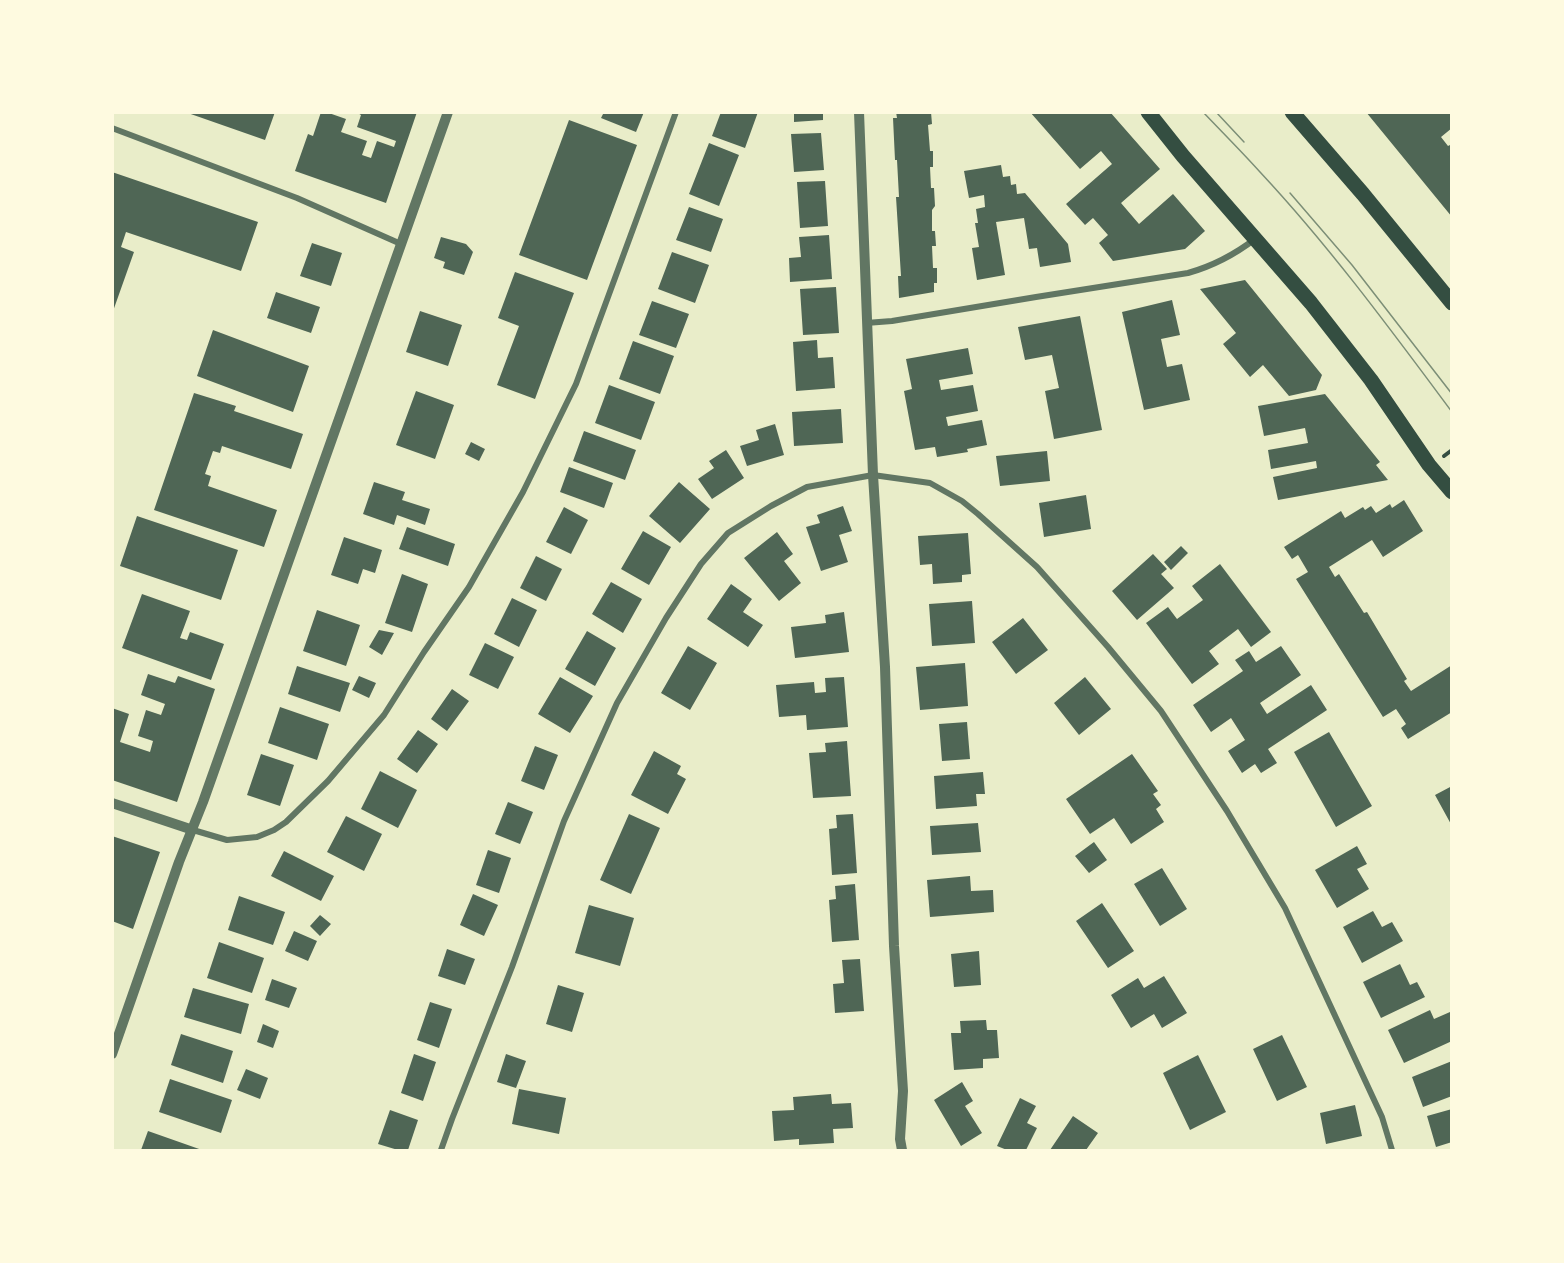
<!DOCTYPE html>
<html>
<head>
<meta charset="utf-8">
<style>
  body { margin:0 }
  #map { position:relative; width:1564px; height:1263px; overflow:hidden; background:#e9edc9; font-family:"PT Sans",sans-serif }
  canvas { display:block }
  .frame { position:absolute; inset:0; border:114px solid #fefae0; pointer-events:none }
</style>
</head>
<body>
<div id="map">
<canvas width="1564" height="1263"></canvas>
<div class="frame"></div>
</div>
<script>
const context = document.querySelector('canvas').getContext('2d');
context.lineJoin = 'round';
function paint(path, color) {
  context.fillStyle = color;
  context.fill(path, 'evenodd');
}
function stroke(path, color, width, dash) {
  context.strokeStyle = color;
  context.lineWidth = width;
  context.lineCap = dash ? 'butt' : 'round';
  context.setLineDash(dash || []);
  context.stroke(path);
}
const building = new Path2D(`
  M185 112H275L265 140Z
  M321 112H326L346 119 341 132 367 141 362 155 371 158 377 141 394 147 396 141 357 127 361 115 356 112H417L386 203 295 171 308 134 313 136Z
  M604 112H644L636 132 601 118Z
  M721 112H758L745 148 712 136Z
  M794 112H823V120L794 122Z
  M896 112H931L932 124 928 125 930 151H933V167H930L931 188H934L935 206 932 210V231H935L936 246H932L933 268H937V283H934V292L899 298 898 276H901L896 197H899L897 160H895L893 118H897Z
  M1030 112H1110L1160 169 1121 203 1139 224 1173 194 1205 231 1185 249 1113 261 1099 243 1108 235 1093 218 1085 225 1066 204 1112 164 1101 151 1080 169Z
  M1366 112H1452V128L1441 137 1448 146 1452 144V217Z
  M569 120 637 145 587 280 519 255Z
  M821 133 824 170 794 172 791 134Z
  M709 143 739 155 719 206 689 194Z
  M1001 165 1003 177 1010 176 1011 185 1016 184 1017 194 1025 193 1068 244 1071 262 1040 267 1037 248 1029 249 1024 218 996 222 1005 275 977 280 972 248 979 247 975 223H978L976 209 985 207 984 195 969 198 964 171Z
  M112 172 258 222 241 271 126 232 121 247 134 252 112 314Z
  M825 181 828 226 800 228 797 182Z
  M689 207 723 219 711 252 676 240Z
  M829 235 832 279 790 282 789 258 801 257 799 237Z
  M441 237 466 244 473 252 464 275 443 268 445 262 434 258Z
  M312 243 342 253 331 286 300 276Z
  M672 252 709 265 695 303 658 289Z
  M515 272 574 293 535 399 497 385 519 326 498 318Z
  M1245 280 1322 375 1316 390 1289 396 1263 365 1250 377 1223 344 1236 333 1200 289Z
  M836 287 839 333 803 335 800 289Z
  M276 292 320 307 311 333 267 318Z
  M1172 300 1180 335 1161 339 1167 367 1182 364 1190 400 1144 410 1122 312Z
  M652 301 689 314 676 348 639 335Z
  M420 311 462 325 448 366 406 352Z
  M1080 316 1102 430 1054 439 1045 391 1059 388 1052 355 1025 360 1018 327Z
  M213 330 309 366 293 412 197 376Z
  M817 340 818 358 833 357 835 388 796 391 793 342Z
  M633 341 674 356 660 394 619 379Z
  M968 348 973 374 939 380 941 390 973 385 978 411 946 417 948 426 982 420 987 445 967 449 968 452 937 457 935 447 915 450 904 391 912 389 906 359Z
  M609 385 655 402 641 440 595 423Z
  M416 391 454 405 435 459 396 445Z
  M194 393 236 406 234 411 303 434 291 469 222 446 220 453 213 451 205 474 211 476 208 486 277 510 264 547 154 510Z
  M1325 394 1380 462 1376 465 1388 480 1278 500 1273 477 1317 468 1316 461 1271 469 1268 450 1308 443 1305 428 1264 436 1258 406Z
  M841 409 843 443 794 446 792 412Z
  M775 424 784 455 747 466 740 446 759 440 756 430Z
  M584 431 636 450 625 480 573 461Z
  M471 442 485 449 479 461 465 454Z
  M726 450 744 478 712 499 698 479 714 468 709 461Z
  M1047 451 1050 481 1000 486 996 456Z
  M569 467 613 483 604 508 560 492Z
  M374 482 405 492 402 500 430 509 425 525 397 515 394 525 363 514Z
  M679 482 710 509 680 543 649 516Z
  M1086 495 1091 529 1044 537 1039 503Z
  M1404 500 1423 531 1383 557 1372 540 1329 567 1335 577 1339 574 1364 613 1367 612 1407 679 1404 681 1411 691 1452 665V712L1408 739 1401 728 1406 724 1396 709 1383 717 1296 579 1308 572 1298 555 1292 559 1284 547 1341 511 1345 518 1363 507 1365 510 1371 506 1376 513 1390 504 1392 508Z
  M843 506 852 531 839 535 848 562 821 571 806 527 820 523 817 515Z
  M564 507 588 520 571 554 546 542Z
  M137 516 238 550 221 600 120 566Z
  M407 527 455 544 448 566 399 549Z
  M643 531 671 547 649 585 621 569Z
  M777 532 793 554 784 561 801 583 779 601 744 558Z
  M968 533 971 574 962 575V582L933 584 932 564 920 565 918 536Z
  M344 537 382 550 375 573 363 569 358 584 331 575Z
  M1181 546 1188 553 1171 570 1164 562Z
  M1153 554 1167 569 1161 574 1174 588 1137 620 1112 591Z
  M536 556 562 569 546 601 520 588Z
  M1220 564 1271 632 1251 647 1238 629 1209 651 1219 664 1192 684 1146 623 1168 607 1177 619 1203 600 1192 586Z
  M402 574 428 584 412 632 385 623Z
  M611 582 642 599 623 633 592 614Z
  M731 584 752 599 743 612 763 625 748 647 707 619Z
  M142 594 190 611 180 638 187 640 190 632 224 644 211 680 122 648Z
  M512 598 537 610 519 647 494 634Z
  M972 601 975 643 932 646 929 604Z
  M317 610 360 625 346 666 303 651Z
  M844 612 849 652 795 658 791 627 826 623 825 615Z
  M1023 618 1048 650 1016 674 992 642Z
  M379 630 394 633 382 655 369 647Z
  M587 631 616 648 595 686 565 669Z
  M485 643 514 657 498 689 469 675Z
  M688 646 717 663 690 710 661 693Z
  M1281 646 1301 675 1260 703 1267 714 1311 685 1327 710 1268 749 1277 763 1261 773 1255 764 1242 773 1228 751 1245 740 1231 718 1211 732 1193 705 1243 671 1235 660 1249 651 1256 662Z
  M965 663 968 706 920 710 916 667Z
  M297 666 350 683 340 712 288 694Z
  M148 674 175 683 178 676 215 689 177 802 112 780V708L129 714 120 742 150 752 153 741 138 736 146 710 161 715 165 704 141 695Z
  M359 676 376 683 369 698 352 690Z
  M560 677 593 696 570 733 538 714Z
  M844 677 848 727 807 730 806 715 779 717 776 685 814 682 815 693 826 692 825 678Z
  M1085 677 1111 709 1079 735 1054 703Z
  M452 689 469 701 447 731 431 719Z
  M280 707 329 724 317 760 268 743Z
  M967 722 970 759 942 761 939 724Z
  M418 730 438 744 417 773 397 759Z
  M1329 732 1372 806 1336 827 1294 752Z
  M847 741 851 796 813 798 809 753 826 752 825 743Z
  M535 746 558 755 544 790 521 781Z
  M654 751 681 766 677 774 686 779 668 814 631 795Z
  M261 754 294 765 280 806 247 795Z
  M1132 754 1158 791 1153 794 1161 805 1156 809 1164 822 1131 844 1114 818 1090 834 1066 799Z
  M380 771 417 790 398 828 361 809Z
  M983 772 985 794H976L977 806 936 809 934 776Z
  M1452 786V826L1435 795Z
  M508 802 533 812 520 844 495 834Z
  M629 814 660 828 631 894 600 880Z
  M853 814 857 873 832 875 829 829 837 828 836 815Z
  M346 816 382 834 364 871 327 852Z
  M978 823 981 852 932 855 930 826Z
  M112 836 160 852 133 929 112 921Z
  M1094 842 1107 860 1089 873 1075 856Z
  M1357 846 1367 864 1357 869 1369 889 1337 908 1315 870Z
  M488 850 511 858 499 893 476 885Z
  M284 851 334 876 321 901 271 876Z
  M1162 868 1187 909 1160 926 1134 884Z
  M970 876 971 891 993 890 994 912 930 917 927 880Z
  M855 884 859 940 832 942 829 900 836 899 835 886Z
  M473 894 498 905 484 936 460 925Z
  M239 896 285 912 273 945 228 930Z
  M1102 903 1134 951 1108 968 1076 921Z
  M589 905 634 918 620 966 575 953Z
  M1373 911 1382 927 1392 922 1403 941 1362 963 1343 927Z
  M320 915 331 924 320 936 310 926Z
  M294 931 317 941 308 961 285 951Z
  M219 942 264 958 252 993 207 978Z
  M447 949 475 959 465 985 438 976Z
  M979 951 981 985 954 987 951 954Z
  M860 959 864 1011 835 1013 833 984 844 983 842 960Z
  M1400 964 1410 985 1417 982 1425 997 1381 1018 1363 982Z
  M1164 976 1187 1013 1162 1028 1154 1014 1131 1028 1111 995 1138 978 1144 988Z
  M272 979 297 988 289 1008 265 1000Z
  M558 985 584 993 572 1032 546 1024Z
  M193 988 249 1004 241 1034 184 1017Z
  M430 1002 452 1009 439 1048 417 1040Z
  M1430 1010 1434 1019 1450 1012 1452 1016V1041L1404 1063 1388 1030Z
  M986 1020 987 1030H997L999 1058 983 1059V1068L954 1070 951 1033H961L960 1021Z
  M263 1024 279 1031 273 1048 257 1042Z
  M181 1034 233 1051 223 1083 171 1065Z
  M1282 1035 1307 1087 1277 1101 1253 1049Z
  M414 1054 436 1062 423 1101 401 1093Z
  M506 1054 526 1061 516 1088 497 1082Z
  M1198 1055 1226 1112 1190 1130 1163 1073Z
  M1452 1061V1096L1423 1107 1412 1077Z
  M246 1069 268 1078 260 1099 237 1090Z
  M170 1079 232 1100 221 1133 159 1112Z
  M962 1082 973 1101 965 1106 982 1133 961 1146 934 1100Z
  M519 1089 566 1098 559 1134 512 1124Z
  M831 1094 832 1104 851 1103 853 1128 833 1129 834 1143 799 1145V1139L774 1141 772 1111 794 1110 793 1097Z
  M1020 1098 1036 1106 1027 1123 1037 1128 1026 1150H1007L997 1146Z
  M1355 1105 1362 1136 1326 1144 1320 1113Z
  M1452 1109V1142L1436 1147 1427 1116Z
  M390 1110 418 1120 408 1150H398L378 1144Z
  M1073 1116 1098 1133 1086 1150H1050Z
  M148 1131 202 1150H141Z`);
const path = new Path2D(`
  M1444 456 1452 450`);
const minor = new Path2D(`
  M112 128 297 198 401 244
  M866 323 892 321 1036 297 1188 273C1213 266 1234 255 1255 239
  M193 830 227 840 257 837 274 830 286 822 328 781 384 715 424 652 469 587 523 492 576 384 676 112
  M441 1150 452 1119 512 967 564 821 617 703 666 618 701 564 728 533 771 506 807 487 873 475 930 483 962 501 978 514 1037 567 1108 647 1161 711 1227 811 1285 908 1382 1117 1392 1150`);
const tertiary = new Path2D(`
  M859 112 873 475 885 667 894 946 903 1091 900 1139 902 1150
  M112 803 193 830
  M112 1054 179 862 203 802 448 112`);
const primary = new Path2D(`
  M1148 112 1183 156 1311 303 1371 380 1429 465 1452 492
  M1292 112 1363 194 1452 303`);
const tram = new Path2D(`
  M1203 112C1222 132 1242 152 1260 172 1330 247 1391 330 1452 412
  M1216 112 1244 142
  M1290 193 1352 265 1452 394`);
paint(building, '#4f6655');
stroke(path, '#344e41', 4);
stroke(minor, '#617663', 6);
stroke(tertiary, '#617663', 10);
stroke(primary, '#344e41', 15);
stroke(tram, '#7c8e77', 1.5);
</script>
</body>
</html>
